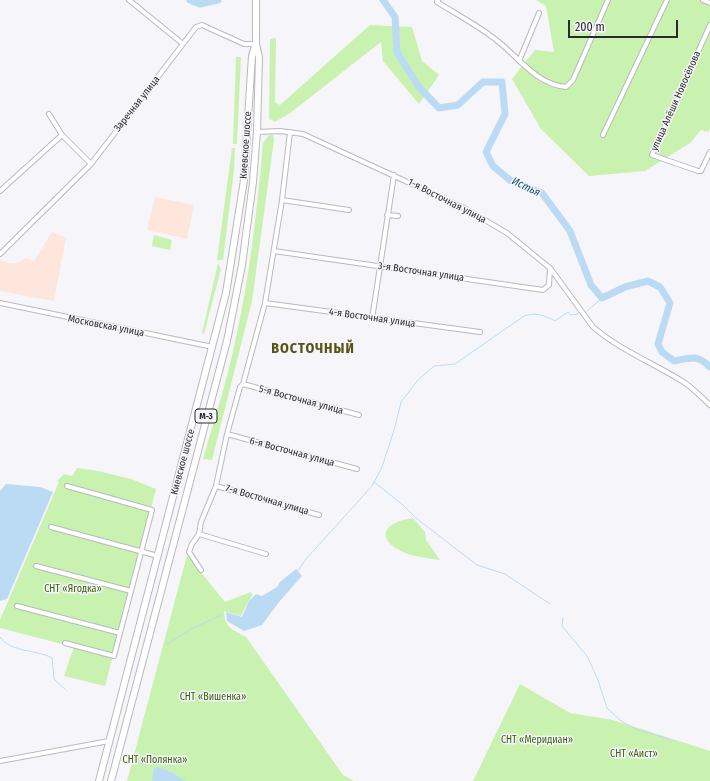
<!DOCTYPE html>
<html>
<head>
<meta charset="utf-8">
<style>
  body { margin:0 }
  #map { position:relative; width:710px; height:781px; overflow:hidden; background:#f6f5fa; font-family:"Fira Sans Condensed",sans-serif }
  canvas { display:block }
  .scale { position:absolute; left:568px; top:20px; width:110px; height:18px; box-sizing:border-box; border:2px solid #2b2b2d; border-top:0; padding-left:5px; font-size:12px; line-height:14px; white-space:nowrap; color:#2b2b2d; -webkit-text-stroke:3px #f6f5fa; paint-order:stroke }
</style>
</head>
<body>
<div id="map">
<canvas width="710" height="781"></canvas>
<div class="scale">200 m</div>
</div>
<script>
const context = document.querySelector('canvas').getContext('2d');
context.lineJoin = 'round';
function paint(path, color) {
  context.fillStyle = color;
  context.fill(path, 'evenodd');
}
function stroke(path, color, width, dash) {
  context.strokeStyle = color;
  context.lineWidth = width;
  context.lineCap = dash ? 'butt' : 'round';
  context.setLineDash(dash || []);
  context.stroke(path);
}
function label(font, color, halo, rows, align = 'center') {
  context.font = font + ' "Fira Sans Condensed",sans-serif';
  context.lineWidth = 3;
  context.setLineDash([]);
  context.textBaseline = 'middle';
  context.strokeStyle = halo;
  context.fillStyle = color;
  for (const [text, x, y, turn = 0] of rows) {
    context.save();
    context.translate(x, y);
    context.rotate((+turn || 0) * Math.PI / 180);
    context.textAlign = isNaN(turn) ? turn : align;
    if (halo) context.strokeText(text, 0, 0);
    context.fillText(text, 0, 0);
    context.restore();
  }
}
const education = new Path2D(`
  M155 197 194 205 187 239 147 230Z
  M52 232 66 238 54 301 0 291V260L9 263H17L26 258 34 261Z`);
const green = new Path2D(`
  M536 0H710V128L708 132 701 130 690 143 645 171 589 176 541 129 512 79 535 50 554 52 546 6Z
  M370 25 412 27 422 61 439 75 419 104 383 61 381 42 290 113 275 122 269 119 270 39 276 38 275 102 280 105Z
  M236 57H241L237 144H233Z
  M269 135H273L274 140 252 301 212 460 203 459C214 420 227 381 235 342 250 276 257 210 263 143Z
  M232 148H235L234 170 223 260H217Z
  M154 235 172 240 170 250 152 246Z
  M218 263 221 269 204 334 202 333Z
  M77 468 98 471 131 479 156 489 105 686 64 676 74 647 0 628V620L59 482 57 481 64 474 72 476Z
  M413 518 425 532 426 540 440 560C428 558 416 557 405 553 374 539 383 522 413 518Z
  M187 555 225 602 251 592 252 595 241 616 224 611C224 627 233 630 246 637L343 775 354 781H127Z
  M520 684 570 713 613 720 710 751V781H473Z`);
const water = new Path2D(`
  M6 484 40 487 53 492 7 599 0 601V491Z
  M296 569 302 576 279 602 262 625 244 631 227 621 226 612 242 617 249 601 256 594 262 596 277 587 280 582Z
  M158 767 173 773 185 781H152L154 768Z`);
const stream = new Path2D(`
  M587 311 602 298
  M374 482 403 505 416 518 477 565 505 574 550 604
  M298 571 306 559 372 486 382 467 395 427 401 402 418 380 434 366 455 364 524 316C536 312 543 315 555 321L568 312 571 315 578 314
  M563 618 562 626 587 656 598 680 607 708 621 721 636 729 675 741
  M0 637C11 653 36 649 52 658L54 679 66 690
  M167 644 193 628 222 615`);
const river = new Path2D(`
  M190 0 200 4 218 0
  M383 0 395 17 397 52 418 86 439 108 458 105 483 82H502L505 114 486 152 493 166 511 181 542 193 570 231 591 285 602 298 625 287 648 281 660 287 670 303 658 344 662 352 674 361C691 358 697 354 710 367`);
const minor = new Path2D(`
  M129 0 183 44
  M438 0 437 2C456 14 477 25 495 39 518 56 535 84 566 87L573 80 608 0
  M703 0 710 3
  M710 25 652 155 698 171H701L710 152
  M519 61 539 13
  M49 114 62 135 91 164
  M257 132 280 131 303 134 466 209 507 233 550 268 593 327C620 350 653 363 682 381 692 387 701 397 710 405
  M603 135 667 0
  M0 191 62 135
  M282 200 349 210
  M387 215 398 216
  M274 251 543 290 549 285 550 268
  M0 254 91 164 196 27 202 25 244 44H256
  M0 303 213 347
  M265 303 480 332
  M372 319 394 175
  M243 384 359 415
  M227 434 357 469
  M216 486 319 515
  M51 527 158 556
  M199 534 266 554
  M36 566 131 591 152 510 67 486
  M201 570 189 552 192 544 199 534 201 522 216 486 227 434 240 387 243 384 265 303 282 200 290 132
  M17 606 120 633 131 591
  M65 643 114 656 120 633
  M0 761 109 741`);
const highway = new Path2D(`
  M99 781 226 293 244 180 252 56 255 46
  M111 781 227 341 242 265 253 182 257 132 259 57 256 44V0`);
const shields = [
  [206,416,22]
];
const shieldNames = [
  ["М-3",206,416]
];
const streetNames = [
  ["улица Алёши Новосёлова",676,101,-66],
  ["Заречная улица",137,104,-52],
  ["Киевское шоссе",246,145,-86],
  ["1-я Восточная улица",447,201,27],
  ["3-я Восточная улица",421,272,8],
  ["4-я Восточная улица",372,318,8],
  ["Московская улица",106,326,11],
  ["5-я Восточная улица",301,400,15],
  ["6-я Восточная улица",292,452,15],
  ["Киевское шоссе",183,462,-75],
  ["7-я Восточная улица",267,500,16]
];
const parkNames = [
  ["СНТ «Ягодка»",73,589],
  ["СНТ «Вишенка»",213,697],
  ["СНТ «Меридиан»",537,740],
  ["СНТ «Аист»",634,754],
  ["СНТ «Полянка»",155,760]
];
const waterNames = [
  ["Истья",526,187,26]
];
const districtNames = [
  ["ВОСТОЧНЫЙ",313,349]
];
paint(education, '#fee6dc');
paint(green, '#c9f1af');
paint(water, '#bbdbf5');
stroke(stream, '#bbdbf5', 1);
stroke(river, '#bbdbf5', 7);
stroke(minor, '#bab9bd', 6);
stroke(highway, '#bab9bd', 8);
stroke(minor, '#fff', 4);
stroke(highway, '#fff', 6);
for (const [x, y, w] of shields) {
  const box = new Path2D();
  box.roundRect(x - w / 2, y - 7, w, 14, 3);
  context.fillStyle = '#f6f5fa';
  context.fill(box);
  stroke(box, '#2b2b2d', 1);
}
label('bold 9px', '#2b2b2d', null, shieldNames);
label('10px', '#2b2b2d', '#f6f5fa', streetNames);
label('10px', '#376208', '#f6f5fa', parkNames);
label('italic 11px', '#15537c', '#f6f5fa', waterNames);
context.letterSpacing = '1px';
label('bold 14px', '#585215', '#f6f5fa', districtNames);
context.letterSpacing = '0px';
</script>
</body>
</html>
